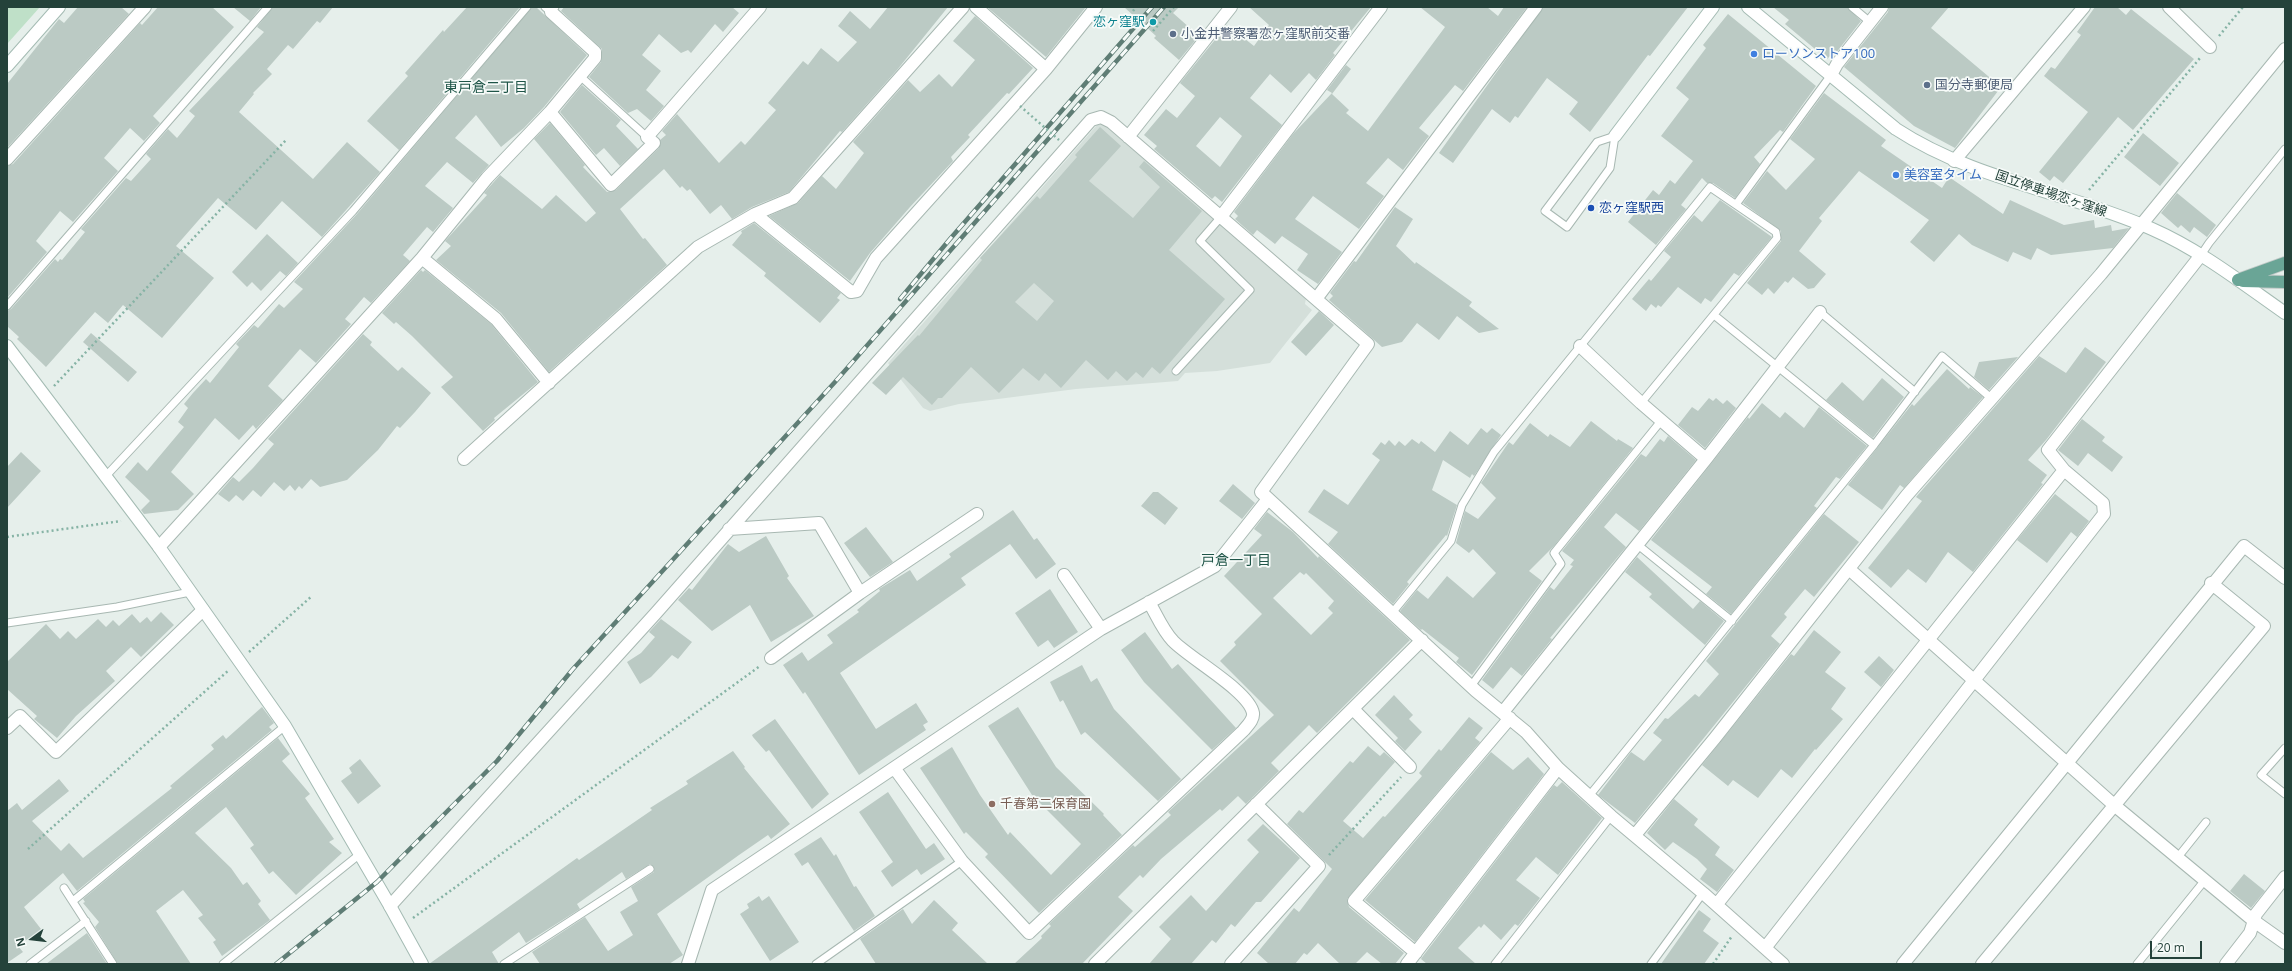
<!DOCTYPE html>
<html>
<head>
<meta charset="utf-8">
<style>
  body { margin:0 }
  #map { position:relative; width:2292px; height:971px; overflow:hidden; background:#e6efeb; font-family:"Open Sans",sans-serif }
  canvas { display:block }
  .frame { position:absolute; inset:0; border:8px solid #24423a; pointer-events:none }
  .north { position:absolute; left:12px; top:919px; width:40px; height:40px; -webkit-text-stroke:3px #f7fbf9; paint-order:stroke; rotate:255deg; font-size:11px; font-weight:700; line-height:16px; text-align:center; color:#24423a }
  .north::after { content:''; display:block; margin:auto; width:14px; height:18px; background:#24423a; clip-path:polygon(50% 0,100% 100%,50% 72%,0 100%) }
  .scale { position:absolute; left:2150px; top:941px; width:52px; height:18px; box-sizing:border-box; border:2px solid #24423a; border-top:0; padding-left:5px; font-size:12px; line-height:14px; white-space:nowrap; color:#24423a; -webkit-text-stroke:3px #f7fbf9; paint-order:stroke }
</style>
</head>
<body>
<div id="map">
<canvas width="2292" height="971"></canvas>
<div class="frame"></div>
<div class="north">N</div>
<div class="scale">20 m</div>
</div>
<script>
const context = document.querySelector('canvas').getContext('2d');
context.lineJoin = 'round';
function paint(path, color) {
  context.fillStyle = color;
  context.fill(path, 'evenodd');
}
function stroke(path, color, width, dash) {
  context.strokeStyle = color;
  context.lineWidth = width;
  context.lineCap = dash ? 'butt' : 'round';
  context.setLineDash(dash || []);
  context.stroke(path);
}
function label(font, color, halo, rows, align = 'center') {
  context.font = font + ' "Open Sans","Noto Sans JP",sans-serif';
  context.lineWidth = 3.5;
  context.setLineDash([]);
  context.textBaseline = 'middle';
  context.strokeStyle = halo;
  context.fillStyle = color;
  for (const [text, x, y, turn = 0] of rows) {
    context.save();
    context.translate(x, y);
    context.rotate((+turn || 0) * Math.PI / 180);
    context.textAlign = isNaN(turn) ? turn : align;
    if (halo) context.strokeText(text, 0, 0);
    context.fillText(text, 0, 0);
    context.restore();
  }
}
const built = new Path2D(`
  M1097 125H1104L1306 298 1305 304 1312 310 1270 363 1217 371 1185 373 1178 381 1076 389 959 404 930 411 923 408 888 363Z`);
const green = new Path2D(`
  M7 7H40L7 44Z`);
const building = new Path2D(`
  M78 7H121L129 14 7 148V84L59 19 64 23Z
  M158 7H212L234 27 153 116 160 123 144 141 130 128 104 158 118 171 73 222 60 211 36 241 47 252 7 298V166L13 164 140 23 142 25Z
  M233 7H261L250 21Z
  M273 7H333L320 23 317 21 293 49 288 45 267 69 272 74 253 93 254 94 239 112 313 179 347 142 380 172 322 237 282 201 256 230 218 198 176 246 214 278 162 338 123 305 108 323 95 312 46 367 17 339 19 337 7 326V311L11 309 55 259 58 262 60 259 62 260 85 232 81 229 126 178 131 181 151 159 146 154 168 129 177 138 195 116 189 111 264 32 257 27Z
  M467 7H520L399 150 367 121 408 76 405 73 443 30 444 32Z
  M532 7H536L587 55 544 107 524 128 501 147 476 115 455 138 489 165 473 183 447 162 425 186 453 208 433 232 427 227 403 255 410 261 371 303 364 297 345 319 351 324 316 363 300 349 268 386 283 400 256 429 253 425 239 440 215 418 171 472 194 494 178 510 144 514 141 510 150 501 125 477 138 462 147 471 184 427 178 422 188 408 184 404 193 393 206 379 210 383 239 347 236 344 254 325 258 328 279 304 284 308 303 289 294 282 357 214Z
  M564 7H732L739 13 723 32 715 24 691 53 688 50 681 53 659 34 642 55 661 71 646 90 664 106 651 121 637 109 628 113 589 77 601 62 602 49 561 11Z
  M888 7H948L897 70 842 132 840 131 789 192 752 207 732 219 721 205 710 214 690 189 687 191 682 186 680 188 664 169 620 209 643 239 645 238 667 265 549 372 501 313 436 260 451 246 445 241 487 195 484 193 500 175 542 209 556 195 586 222 596 213 534 139 550 123 585 165 583 167 607 192 616 190 659 148 660 140 666 135 662 131 677 114 719 163 741 141 745 145 776 110 768 103 803 61 808 65 821 48 838 62 857 42 838 26 850 11 870 29Z
  M987 7H1086L1046 57Z
  M1124 7H1179L1173 13 1199 36 1179 60 1154 38 1156 36Z
  M1249 7H1371L1333 53 1335 55 1316 80 1309 73 1291 93 1270 74 1250 98 1282 125 1222 202 1215 196 1212 199 1154 149 1157 146 1144 135 1166 109 1177 118 1195 96 1180 83 1227 25 1254 46 1269 25ZM1220 117 1242 136 1220 167 1196 146Z
  M1420 7H1487L1498 16 1504 7H1527L1463 91 1455 85 1419 128 1429 136 1403 170 1388 158 1366 183 1384 196 1359 229 1313 196 1295 219 1342 252 1318 284 1297 270 1308 254 1282 236 1275 244 1257 230 1253 235 1235 219 1238 216 1234 212 1293 134 1332 93 1327 90 1346 65 1351 69 1332 94 1349 110 1346 113 1368 131 1445 27Z
  M1543 7H1688L1650 56 1648 55 1590 132 1569 114 1578 102 1547 78 1518 118 1515 116 1510 123 1492 109 1453 163 1439 153Z
  M1773 7H1847L1861 21 1832 58 1830 56 1827 59 1785 24 1789 20Z
  M1889 7H1949L1931 28 2001 87 1955 148 1914 126 1844 67 1888 12Z
  M2095 7H2117L2126 15 2131 9 2194 59 2133 130 2118 117 2063 183 2054 176 2050 181 2039 172 2088 112 2044 76 2051 67 2055 69 2081 35 2077 32Z
  M1728 14 1816 86 1783 132 1780 130 1754 157 1760 164 1735 198 1713 183H1707L1702 178 1681 205 1686 209 1656 245 1628 222 1653 190 1659 195 1670 180 1675 184 1693 161 1661 136 1689 99 1676 88 1706 48 1703 45Z
  M975 16 1033 68 1009 94 1007 93 968 135 970 137 951 157 953 161 910 207 870 253 850 281 769 216 798 203 822 176 836 189 864 153 853 142 908 80 920 92 939 74 952 87 975 60 953 41Z
  M582 85 621 120 616 126 638 149 620 166 604 148 596 155 560 112Z
  M1824 93 1886 140 1881 146 1942 188 1949 177 2003 214 2010 200 2064 225 2094 220 2095 228 2111 225 2112 231 2129 228 2113 248 2051 255 2037 248 2031 260 2013 252 2008 262 1972 245 1959 234 1934 262 1910 242 1929 220 1859 171 1819 218 1822 221 1799 251 1826 274 1814 288 1808 289 1793 277 1788 283 1785 281 1774 294 1768 288 1762 295 1747 283 1781 241V231L1743 203 1767 171 1786 190 1815 159 1790 139Z
  M1100 127 1121 146 1089 181 1133 218 1160 187 1139 167 1144 161 1202 211 1169 250 1225 299 1160 374 1152 367 1143 378 1136 372 1127 381 1116 371 1108 380 1086 360 1061 388 1045 373 1039 381 1023 368 999 393 971 367 942 398H938L932 405 903 377 886 395 872 383 918 335 919 336 982 260 980 258 1037 196 1040 199 1077 157 1075 155ZM1034 283 1054 301 1037 321 1015 302Z
  M2143 133 2179 163 2160 186 2124 157Z
  M2177 193 2216 225 2207 237 2194 227 2190 233 2181 225 2178 228 2161 213Z
  M1720 200 1772 237 1739 276 1734 273 1711 302 1705 298 1701 304 1678 287 1661 307 1658 305 1656 308 1651 304 1646 311 1632 299 1649 279 1651 281 1671 257 1664 251 1694 215 1702 222Z
  M1395 207 1413 219 1396 246 1415 264 1416 262 1472 302 1469 306 1499 329 1479 333 1457 316 1439 340 1417 323 1402 342 1382 347 1329 300 1333 296 1330 293 1354 261 1356 262Z
  M754 223 841 293 837 298 840 300 820 323 764 276 766 273 732 245 742 233 741 231Z
  M267 234 298 263 286 276 280 271 261 291 252 282 247 287 232 272Z
  M421 270 423 272 425 270 491 324 538 382 494 418 495 420 483 431 441 387 453 377 412 336 396 322 394 324 382 313Z
  M1319 311 1334 325 1306 356 1291 342Z
  M91 333 137 372 128 382 83 342Z
  M363 334 372 342 370 345 398 371 402 367 431 393 415 412 400 428 397 426 378 450 347 480 320 487 311 479 302 489 299 486 295 491 290 485 284 491 274 482 261 497 253 490 243 501 236 495 229 502 218 494 233 477 239 482 253 468 274 444 268 439Z
  M2085 347 2106 362 2046 440 2028 460 2047 475 2041 483 2043 484 1973 572 1948 552 1926 583 1908 569 1891 588 1868 568 1922 501 1916 497 2039 356 2066 373Z
  M2018 357 1989 390 1974 377 1979 362Z
  M1947 369 1969 389 1970 387 1983 397 1904 488 1900 485 1882 510 1848 485 1912 404 1914 406Z
  M1882 378 1904 397 1873 438 1826 400 1842 382 1863 401Z
  M1709 398 1713 401 1716 398 1723 404 1727 400 1736 408 1705 448 1678 425 1692 407 1698 411Z
  M1762 403 1780 418 1785 412 1804 428 1819 407 1867 446 1840 479 1836 477 1814 506 1817 508 1731 614 1706 594 1712 587 1651 540 1748 417 1749 419Z
  M2082 419 2105 437 2102 441 2123 457 2112 472 2088 453 2078 466 2058 450Z
  M1591 421 1617 441 1618 439 1633 448 1554 546 1529 571 1542 581 1472 675 1456 662 1459 658 1422 629 1421 630 1400 611 1417 590 1428 599 1447 576 1473 598 1496 573 1473 549 1469 553 1456 543 1465 511 1478 519 1496 498 1481 483 1509 442 1513 445 1530 423 1548 437 1550 434 1570 447Z
  M1481 428 1487 433 1492 428 1501 435 1474 476 1472 474 1470 478 1443 460 1432 490 1457 505 1447 536 1446 535 1407 582 1409 584 1393 604 1328 544 1338 532 1308 512 1324 489 1348 505 1380 460 1372 454 1381 442 1385 445 1389 440 1395 446 1399 441 1405 446 1412 439 1419 444 1421 441 1435 452 1450 431 1468 445Z
  M1668 436 1696 460 1639 531 1616 513 1604 527 1626 547 1550 638 1552 639 1522 676 1511 667 1493 689 1482 680 1550 587 1554 590 1573 566 1570 565 1574 560 1562 551 1641 454 1646 457 1660 439 1664 442Z
  M21 452 41 471 7 508V467Z
  M1233 484 1255 503 1242 519 1219 501Z
  M1153 492H1158L1178 508 1165 525 1141 506Z
  M2055 494 2089 521 2077 537 2071 532 2047 563 2017 540Z
  M1013 510 1034 540 1037 538 1056 564 1036 579 1010 544 961 578 966 585 840 673 876 729 916 703 928 722 923 725 926 730 859 775 805 692 803 694 783 665 802 652 808 661 833 643 827 635 859 612 857 610 880 591 879 589 910 570 917 581 951 557 949 554Z
  M1267 512 1293 532 1318 558 1319 556 1410 640 1317 733 1309 725 1271 763 1279 771 1246 804 1238 796 1222 811 1220 809 1161 859 1143 878 1140 875 1118 897 1133 911 1082 964H1014L1042 938 1041 936 1051 926 1049 924 1133 845 1135 847 1171 815 1168 812 1274 715 1220 661 1236 645 1234 642 1262 614 1224 576 1262 535 1254 529ZM1300 572 1304 575 1306 573 1334 601 1328 608 1333 613 1311 635 1273 598Z
  M1824 514 1859 542 1814 597 1805 589 1784 614 1787 617 1771 636 1780 644 1635 823 1598 795 1631 752 1644 761 1662 740 1653 733 1665 718 1668 719 1695 694 1699 697 1719 674 1706 661Z
  M866 527 893 562 870 577 844 543Z
  M766 536 789 576 787 578 814 616 771 642 750 605 712 631 678 600 689 588 692 590 728 544 739 552Z
  M1637 557 1693 609 1700 601 1724 621 1705 645 1649 597 1652 594 1625 572Z
  M1050 589 1078 632 1054 648 1048 640 1038 647 1015 613Z
  M161 612 174 625 141 657 131 647 106 671 115 681 76 716 57 738 34 719 37 716 7 689V662L46 624 60 639 68 631 76 639 98 619 106 627 113 620 119 626 132 614 140 623 147 617 151 622Z
  M661 619 692 642 678 659 672 655 651 677 640 684 627 662 641 653 655 637 649 632Z
  M1814 630 1841 652 1825 672 1846 688 1831 709 1843 719 1816 750 1815 749 1792 778 1781 769 1758 798 1733 780 1728 786 1702 765 1791 654 1794 656Z
  M1145 632 1172 669 1178 664 1236 728 1212 750 1144 682 1121 650Z
  M1879 656 1894 670 1881 687 1864 672Z
  M1082 665 1091 682 1097 678 1114 709 1181 779 1158 801 1085 732 1081 735 1063 700 1060 702 1050 682Z
  M1394 695 1413 715 1409 719 1422 732 1405 751 1395 741 1398 738 1375 715Z
  M262 707 274 723 269 727 272 730 77 891 63 873 24 907 41 929 18 946 23 952 7 963V811L17 803 22 810 59 779 69 791 32 821 61 851 69 843 83 858 172 788 170 786 214 749 211 745 223 735 226 739Z
  M1018 707 1056 767 1104 814 1103 815 1122 835 1039 913 985 857 988 854 966 832 964 834 920 768 952 747 980 795 1008 835 1010 832 1051 875 1081 844 1032 795 988 726Z
  M1469 717 1483 728 1475 738 1480 742 1347 899 1349 907 1404 953 1395 964H1382L1367 952 1355 964H1340L1318 943 1307 955 1304 953 1295 964H1269L1257 953 1294 908 1299 912 1332 869 1287 824 1299 810 1303 813 1350 761 1353 763 1368 746 1380 756 1384 752 1395 762 1343 821 1363 838 1383 816 1385 817 1422 776 1419 773 1439 749 1441 751Z
  M775 719 829 794 812 809 769 750 766 752 753 737 752 735Z
  M278 738 290 754 282 761 310 794 305 798 334 839 329 842 342 853 296 895 273 871 269 874 250 848 254 845 226 807 195 833 231 868 243 885 247 882 261 901 258 904 270 920 222 956 213 942 216 940 198 918 203 915 183 890 156 911 191 964H118L95 927 99 922 83 903 85 902 83 899Z
  M733 751 745 767 744 768 790 824 771 839 768 835 739 855 657 914 683 955 669 964H540L532 952 585 917 608 951 633 935 620 912 638 901 631 887 654 872V867L650 864 626 879 622 872 577 904 580 909 526 943 519 932 492 952 499 964H429L577 858 579 860 652 810 650 808 688 784 686 781Z
  M1491 752 1513 770 1528 757 1544 774 1415 942 1365 900Z
  M360 759 381 786 358 804 341 781 352 773 349 768Z
  M1562 782 1602 818 1558 875 1536 857 1516 880 1540 898 1518 926 1515 924 1501 940 1484 924 1481 928 1479 926 1458 948 1476 964H1427L1421 959 1423 956 1554 785 1557 787Z
  M888 792 926 849 934 843 945 859 921 875 917 869 892 887 881 871 893 862 859 812Z
  M1674 799 1698 819 1694 825 1720 847 1715 855 1734 870 1717 892 1700 879 1707 869 1697 859 1673 842 1665 850 1647 833Z
  M1263 824 1300 858 1261 902H1256L1235 927 1231 924 1216 943 1212 940 1191 964H1149L1171 939 1159 927 1191 895 1206 911 1259 852 1247 840Z
  M821 837 834 856 836 854 854 887 856 886 875 916 854 931 808 862 802 866 794 854Z
  M2244 874 2265 891 2251 908 2230 891Z
  M759 896 762 901 769 896 799 942 770 961 740 914 749 908 747 904Z
  M934 900 958 923 952 930 988 964H876L860 939 903 909 912 924Z
  M1699 910 1711 919 1703 931 1719 943 1704 964H1661Z
  M87 933 107 964H46Z`);
const path = new Path2D(`
  M1133 11 1136 7
  M1153 31 1174 7
  M2219 36 2243 7
  M2089 190 2200 58
  M54 386 286 140
  M7 537 121 521
  M249 652 312 596
  M28 849 229 670
  M1329 855 1401 777
  M413 918 760 666
  M1713 964 1732 936`);
const lane = new Path2D(`
  M545 7 551 12 555 7
  M1852 7 1870 22
  M580 76 647 137
  M1615 136 1610 168 1567 227 1545 211 1597 142Z
  M1737 203 1831 75
  M2201 255 2209 243 2285 149
  M7 306 268 7
  M1820 312 1915 392
  M1714 315 1874 445
  M1176 371 1250 290 1200 241 1220 218
  M105 477 353 211 527 7
  M1638 545 1732 621
  M1392 613 1451 541 1462 505 1494 452 1710 187 1776 232 1777 238 1641 403
  M7 623 117 607 190 592
  M1471 686 1561 564 1554 553 1661 421
  M2285 748 2261 775 2285 794
  M1589 796 1874 445 1942 356 1991 398
  M2178 857 2206 822
  M64 888 113 964
  M73 901 285 726
  M30 964 86 921
  M223 964 360 854
  M504 964 650 869
  M816 964 962 861
  M1495 964 1611 816
  M1651 964 1703 893
  M2137 964 2205 880`);
const street = new Path2D(`
  M976 7 1046 69
  M2169 7 2210 47
  M1831 75 1837 64 1882 7
  M550 112 611 185 654 143 647 137 760 7
  M1128 137 1231 7
  M7 159 145 7
  M1954 161 2084 7
  M755 214 851 292 857 291 876 258 1046 69 1096 7
  M1220 218 1381 7
  M422 258 496 319 549 383
  M1316 299 1536 7
  M1580 346 1641 403 1706 459
  M464 459 698 247 755 214 793 198 963 7
  M729 529 819 523 860 593
  M159 547 422 258 487 178 550 112 595 58V52L551 12
  M1849 569 2114 805 2254 921 2285 943
  M1064 575 1101 629
  M771 658 860 593 977 514
  M1353 709 1410 767
  M1503 712 1706 459 1820 312
  M7 728 20 716 56 752 203 610
  M895 769 962 861 1029 933 1243 731C1247 726 1254 720 1253 713 1249 691 1189 658 1173 641 1163 631 1156 614 1149 602
  M1635 835 1715 738 1907 495 2101 274 2285 49
  M1717 904 2064 470
  M390 906 656 613 1091 120 1101 117 1111 122 1368 344 1261 492 1476 691 1526 732 1558 768 1611 816 1703 893 1783 964
  M1765 948 2104 514 2103 503 2064 470 2048 450 2201 255
  M1416 953 1354 901 1510 718
  M688 964 712 890 1101 629 1215 566 1268 499
  M1095 964 1422 640
  M1231 964 1319 866 1256 804
  M1407 964 1558 768
  M1903 964 2244 546 2285 578
  M1982 964 2264 626 2211 583
  M2226 964 2250 933 2256 914 2285 877`);
const secondary = new Path2D(`
  M1748 7 1896 129C1974 180 2068 192 2152 229 2200 250 2242 283 2285 313
  M7 66 59 7
  M1615 136 1713 7
  M7 346 159 547 285 726 390 906 422 964`);
const primary = new Path2D(`
  M2238 280 2285 263
  M2243 281 2285 282`);
const rail = new Path2D(`
  M900 299 950 239 1152 7
  M276 964 377 882 497 761 573 669 835 382 1164 7`);
const pathBridge = new Path2D(`
  M1020 106 1059 140`);
const markers = [
  [1153,22,4,"#0f9aa8"],
  [1173,34,4,"#5c6f8a"],
  [1754,54,4,"#3f7fe0"],
  [1927,85,4,"#5c6f8a"],
  [1896,175,4,"#3f7fe0"],
  [1591,208,4,"#1a4fb4"],
  [992,804,4,"#8d6e63"]
];
const cultureNames = [
  ["恋ヶ窪駅",1145,22]
];
const serviceNames = [
  ["小金井警察署恋ヶ窪駅前交番",1181,34],
  ["国分寺郵便局",1935,85]
];
const shopNames = [
  ["ローソンストア100",1762,54],
  ["美容室タイム",1904,175]
];
const streetNames = [
  ["国立停車場恋ヶ窪線",2051,194,19]
];
const transitNames = [
  ["恋ヶ窪駅西",1599,208]
];
const educationNames = [
  ["千春第二保育園",1000,804]
];
const neighbourhoodNames = [
  ["東戸倉二丁目",486,88],
  ["戸倉一丁目",1236,561]
];
paint(built, '#d4dfda');
paint(green, '#bfe0c8');
paint(building, '#bbcac4');
stroke(lane, '#a8b8b2', 9);
stroke(street, '#a8b8b2', 14);
stroke(secondary, '#a4bbb3', 14);
stroke(primary, '#c2cac8', 14);
stroke(path, '#86b3a5', 2.5, [2, 3]);
stroke(lane, '#fff', 7);
stroke(street, '#fff', 12);
stroke(secondary, '#fff', 12);
stroke(primary, '#6aa596', 12);
stroke(rail, '#5f7d75', 4.5);
stroke(rail, '#f7fbf9', 3, [9]);
stroke(pathBridge, '#86b3a5', 2.5, [2, 3]);
for (const [x, y, r, color] of markers) {
  const dot = new Path2D();
  dot.arc(x, y, r, 0, 2 * Math.PI);
  context.fillStyle = color;
  context.fill(dot);
  stroke(dot, '#f7fbf9', 1.5);
}
label('13px', '#0d838f', '#f7fbf9', cultureNames, 'right');
label('13px', '#4e5e75', '#f7fbf9', serviceNames, 'left');
label('13px', '#366cbe', '#f7fbf9', shopNames, 'left');
label('13px', '#24423a', '#f7fbf9', streetNames);
label('13px', '#164399', '#f7fbf9', transitNames, 'left');
label('13px', '#785e54', '#f7fbf9', educationNames, 'left');
label('14px', '#1f5548', '#f7fbf9', neighbourhoodNames);
</script>
</body>
</html>
